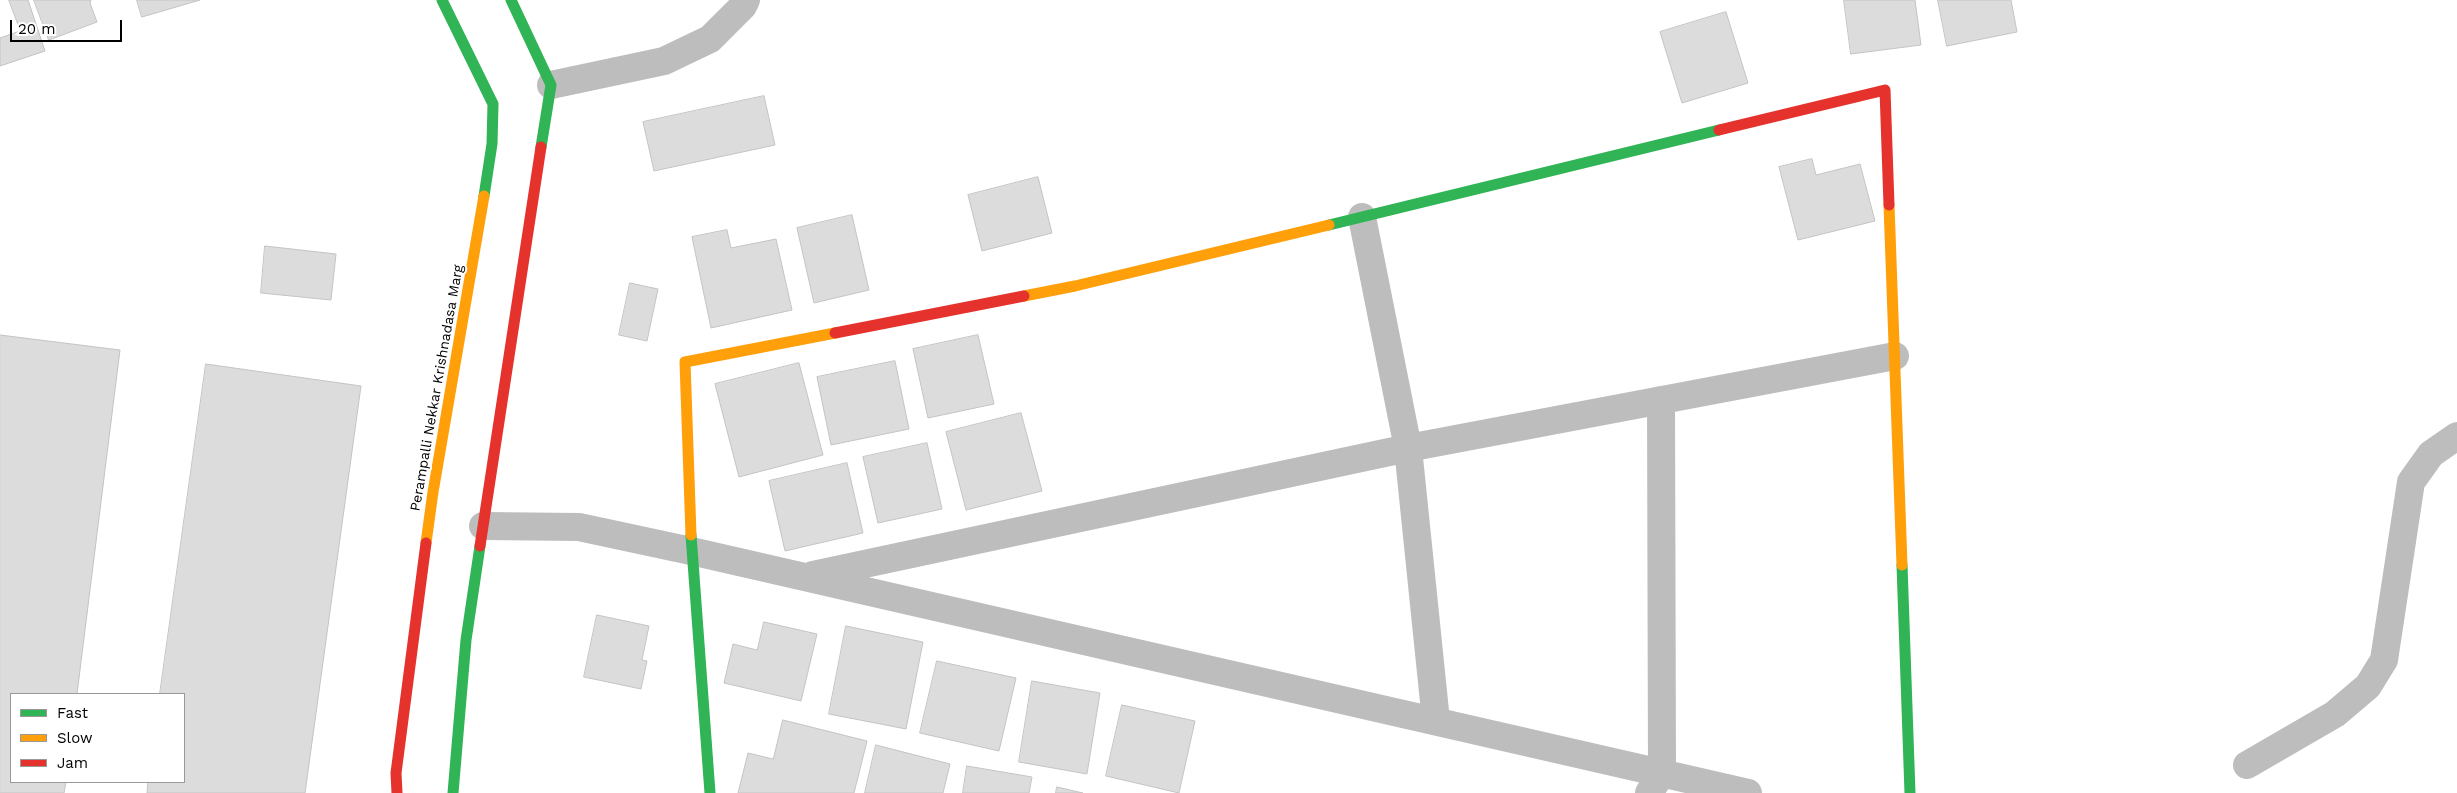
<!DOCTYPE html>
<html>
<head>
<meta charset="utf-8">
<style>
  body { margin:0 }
  #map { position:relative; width:2457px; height:793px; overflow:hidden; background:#fff; font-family:"Work Sans",sans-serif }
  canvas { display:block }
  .legend { position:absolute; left:10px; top:693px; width:175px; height:90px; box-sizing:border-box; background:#fff; border:1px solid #999; margin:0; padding:6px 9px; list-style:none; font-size:15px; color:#000 }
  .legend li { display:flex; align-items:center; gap:10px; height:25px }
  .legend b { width:25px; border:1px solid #999 }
  .scale { position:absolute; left:10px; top:20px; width:112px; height:22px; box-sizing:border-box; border:2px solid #000; border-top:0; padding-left:6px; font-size:15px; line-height:18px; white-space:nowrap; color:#000; -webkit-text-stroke:4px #fff; paint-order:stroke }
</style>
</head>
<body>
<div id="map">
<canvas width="2457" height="793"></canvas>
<ul class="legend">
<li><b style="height:6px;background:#30b455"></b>Fast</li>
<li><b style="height:6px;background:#ff9f0a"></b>Slow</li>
<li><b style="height:6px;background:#e5322d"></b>Jam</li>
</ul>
<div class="scale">20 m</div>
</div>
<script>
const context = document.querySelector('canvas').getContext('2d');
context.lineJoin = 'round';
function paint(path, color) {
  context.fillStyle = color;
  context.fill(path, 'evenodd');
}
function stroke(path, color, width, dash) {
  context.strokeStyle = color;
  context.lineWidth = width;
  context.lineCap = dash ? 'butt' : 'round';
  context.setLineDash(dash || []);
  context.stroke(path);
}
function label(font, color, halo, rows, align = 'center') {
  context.font = font + ' "Work Sans",sans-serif';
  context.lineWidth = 4;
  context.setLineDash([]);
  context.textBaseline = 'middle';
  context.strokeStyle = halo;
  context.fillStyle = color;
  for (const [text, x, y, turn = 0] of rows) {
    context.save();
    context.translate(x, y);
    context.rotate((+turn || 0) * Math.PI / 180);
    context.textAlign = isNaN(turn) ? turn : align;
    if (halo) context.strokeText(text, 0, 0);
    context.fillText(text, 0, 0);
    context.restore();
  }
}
const building = new Path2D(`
  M9 0H28L45 51 0 66V38L20 31Z
  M34 0H91L90 3 97 22 49 40Z
  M137 0H200L142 17Z
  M1844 0H1915L1921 45 1851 54Z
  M1938 0H2011L2017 32 1947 46Z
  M1726 12 1748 83 1682 103 1660 32Z
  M764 96 775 145 654 171 643 122Z
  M1812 159 1816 175 1860 164 1875 221 1798 240 1779 167Z
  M1038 177 1052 233 982 251 968 195Z
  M852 215 869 290 814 303 797 228Z
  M727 230 731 248 776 239 792 310 711 328 692 237Z
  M265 246 336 254 331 300 261 293Z
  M630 283 658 289 647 341 619 335Z
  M0 335 120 350 77 694H11V782H66L64 793H0Z
  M978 335 994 404 928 418 913 349Z
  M895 361 909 429 831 445 817 377Z
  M799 363 823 455 739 477 715 384Z
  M206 364 361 386 305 793H147L148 782H184V694H160Z
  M1021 413 1042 491 966 510 946 432Z
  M927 443 942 509 878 523 863 457Z
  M847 463 863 533 785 551 769 481Z
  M597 615 649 626 642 660 647 661 641 689 584 677Z
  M764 622 817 634 801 701 724 683 733 644 757 650Z
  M846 626 923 642 906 729 829 714Z
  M937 661 1016 678 999 751 920 733Z
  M1032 681 1100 693 1087 774 1019 762Z
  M1122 705 1195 721 1179 793 1106 776Z
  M783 720 867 741 854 793H738L748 753 773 759Z
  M876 745 950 764 943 793H865Z
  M967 766 1032 777 1029 793H963Z
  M1057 787 1083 793H1056Z`);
const street = new Path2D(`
  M551 85 664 61 710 39 743 6 746 0
  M1362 217 1408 448 1895 356
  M483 526 579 527 691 551 1748 793
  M813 575 1408 448 1436 721
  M2247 765 2335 714 2368 686 2384 660 2411 482 2431 454 2457 436
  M1649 793 1662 773 1661 400`);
const fast = new Path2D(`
  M442 0 493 104 492 144 484 196
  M511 0 551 85 541 147
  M1329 225 1719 130
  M691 535 710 793
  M1902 565 1910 793
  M453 793 466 640 480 546`);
const slow = new Path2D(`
  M1889 205 1902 565
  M1024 296 1075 286 1329 225
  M691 535 685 362 835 333
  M426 543 433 492 484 196`);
const jam = new Path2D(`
  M1719 130 1885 90 1889 205
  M835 333 1024 296
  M480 546 541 147
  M397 793 396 773 426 543`);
const streetNames = [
  ["Perampalli Nekkar Krishnadasa Marg",437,388,-80]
];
paint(building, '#dcdcdc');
stroke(building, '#c4c4c4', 1);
stroke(street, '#bdbdbd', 28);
stroke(fast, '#30b455', 11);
stroke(slow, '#ff9f0a', 11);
stroke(jam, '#e5322d', 11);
label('14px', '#000', '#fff', streetNames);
</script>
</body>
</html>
